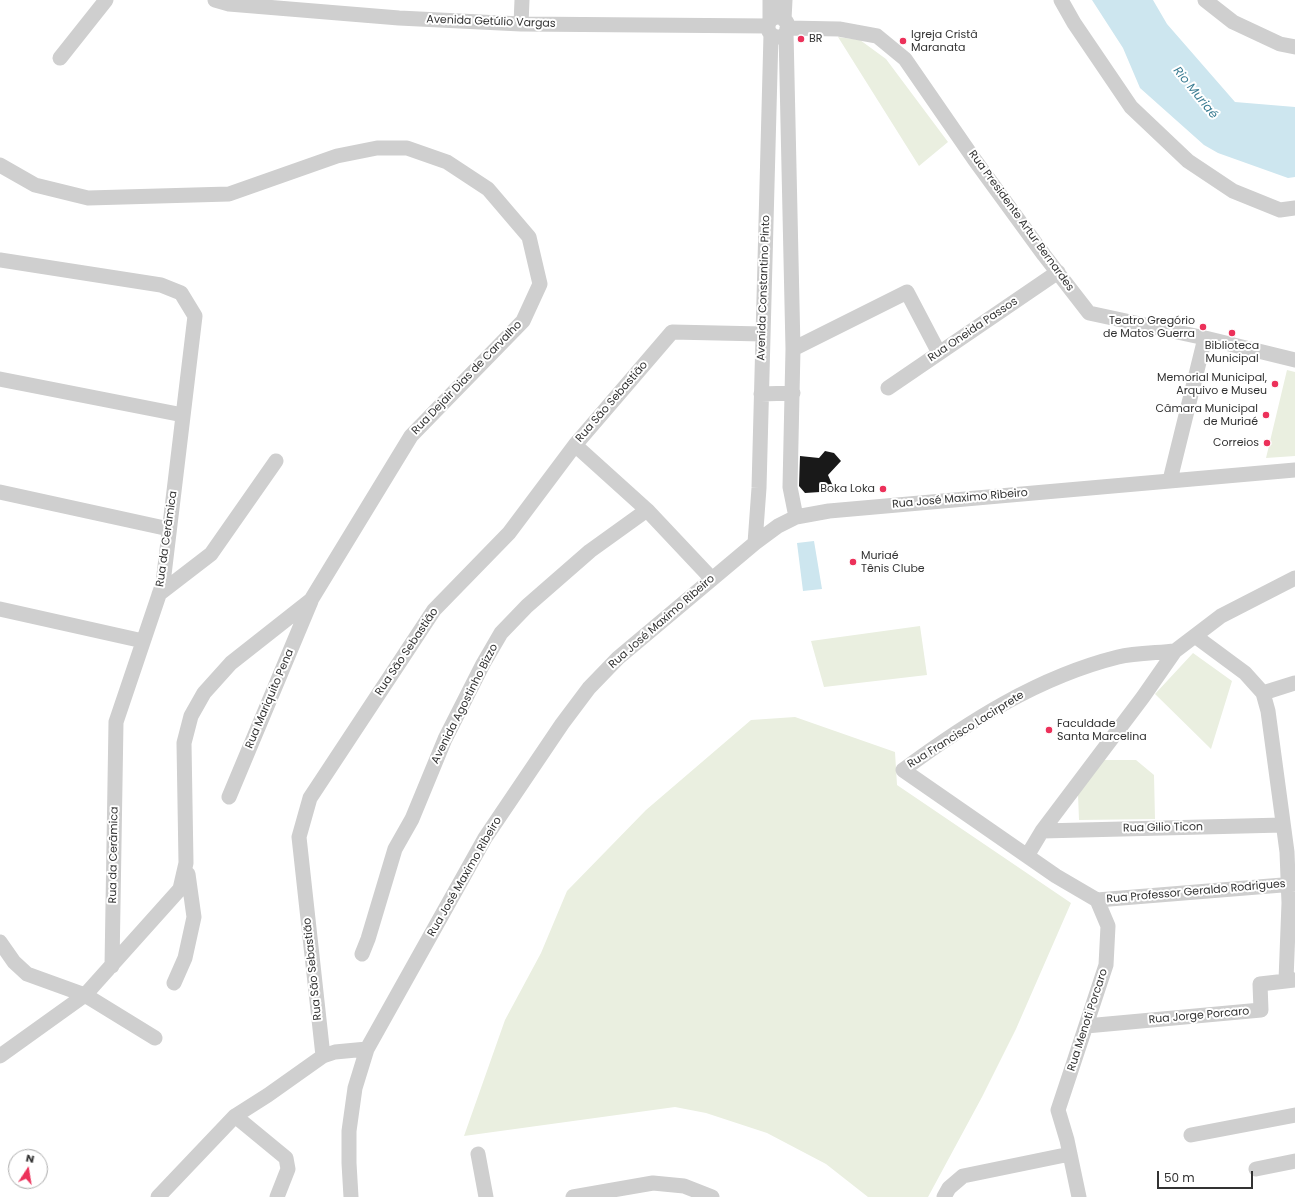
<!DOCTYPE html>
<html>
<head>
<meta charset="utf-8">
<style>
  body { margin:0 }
  #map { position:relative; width:1295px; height:1197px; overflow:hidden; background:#fff; font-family:Poppins,sans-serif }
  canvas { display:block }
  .north { position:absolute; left:8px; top:1149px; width:40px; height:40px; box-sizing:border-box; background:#fff; border:1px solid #adadad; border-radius:50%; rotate:12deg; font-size:11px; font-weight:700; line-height:16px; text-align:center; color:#323232 }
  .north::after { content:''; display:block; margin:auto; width:14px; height:18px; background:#ec315a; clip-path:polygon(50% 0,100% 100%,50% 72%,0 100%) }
  .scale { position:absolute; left:1157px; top:1171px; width:96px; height:18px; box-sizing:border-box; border:2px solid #323232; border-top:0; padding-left:5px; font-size:12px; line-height:14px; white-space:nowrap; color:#323232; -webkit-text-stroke:3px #fff; paint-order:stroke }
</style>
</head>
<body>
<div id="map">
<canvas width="1295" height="1197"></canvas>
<div class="north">N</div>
<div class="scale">50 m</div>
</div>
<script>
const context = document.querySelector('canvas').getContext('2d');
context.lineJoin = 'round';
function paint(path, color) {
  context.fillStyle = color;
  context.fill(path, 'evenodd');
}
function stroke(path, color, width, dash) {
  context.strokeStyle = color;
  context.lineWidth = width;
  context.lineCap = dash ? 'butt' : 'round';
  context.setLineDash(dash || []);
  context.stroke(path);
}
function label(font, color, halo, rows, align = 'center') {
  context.font = font + ' Poppins,sans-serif';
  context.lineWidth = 4;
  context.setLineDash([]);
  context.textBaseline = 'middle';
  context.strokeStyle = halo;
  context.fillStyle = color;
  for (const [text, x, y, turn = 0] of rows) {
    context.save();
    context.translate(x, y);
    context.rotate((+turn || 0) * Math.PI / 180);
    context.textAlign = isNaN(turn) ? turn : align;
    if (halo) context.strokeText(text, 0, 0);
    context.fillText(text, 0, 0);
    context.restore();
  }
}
const green = new Path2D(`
  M838 37 860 40 886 59 948 142 919 166Z
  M1287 370 1295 372V456L1266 458Z
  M920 626 927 675 824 687 811 641Z
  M1193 653 1232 681 1211 749 1155 694Z
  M795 717 895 752 897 785 1071 903 1016 1029 982 1097 928 1197H868L826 1164 767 1133 706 1113 675 1107 464 1136 505 1020 541 953 567 891 646 810 751 720Z
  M1103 760H1136L1154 775 1155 819 1079 820 1078 794Z`);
const water = new Path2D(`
  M1092 0H1153L1167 24 1235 102 1295 107V177L1288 178 1218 153 1204 145 1140 88 1123 48Z
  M814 541 822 589 803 591 797 543Z`);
const building = new Path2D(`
  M825 451 834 453 841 461 828 475 835 491 805 493 799 486 800 456 819 458Z`);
const minor = new Path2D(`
  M215 0 229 4 399 18 521 24 768 26
  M770 0V21
  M1061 0 1074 23 1131 107 1188 161 1233 191 1280 210 1295 208
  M1205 0 1233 22 1280 44 1295 47
  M768 27a10 10 0 1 1 20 0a10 10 0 1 1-20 0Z
  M784 20 785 0
  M521 24 522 0
  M787 28 839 29 877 36 905 59 974 159 1044 255 1089 313 1205 338 1295 360
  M786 32 793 349 790 487 796 517
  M60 58 106 0
  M0 165 35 185 88 198 229 194 337 156 377 148H407L447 162 488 189 529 237 540 284 523 321 411 436 311 600 231 663 204 693 191 716 184 743 186 863 180 889 85 995 0 1056
  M0 260 161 285 181 293 195 316 163 583 116 722 112 966
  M793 349 907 292 939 353
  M0 379 183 415
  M888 388 1058 272
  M761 394 793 393
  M575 445 647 510 712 579
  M1170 480 1205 338
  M0 492 169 529
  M755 543 759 488 771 34
  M159 594 211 554 276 461
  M0 609 143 641
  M1195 636 1245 673 1263 693 1268 711 1287 852 1289 903 1286 980
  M1263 693 1295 683
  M229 797 311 601
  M1042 831 1283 825
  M1027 856 1042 831 1143 697 1175 651 1221 616 1295 578
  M1097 900 1295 884
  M0 942 14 962 27 974 85 995 155 1038
  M362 954 368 939 395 849 412 819 445 739 483 664 501 633 527 606 590 551 647 510
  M174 983 185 958 194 917 188 874
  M1086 1026 1261 1010 1260 984 1295 980
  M323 1056 299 837 310 798 434 610 509 533 575 445 672 332 763 334
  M235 1116 286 1158 288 1169 277 1197
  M1191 1135 1295 1115
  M478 1154 486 1197
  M1256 1169 1295 1161
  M158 1197 235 1116 268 1095 323 1056 335 1052 367 1049
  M351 1197 349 1163V1131L355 1088 367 1049 485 838 562 724 589 688 618 658 755 543 778 526 796 517 829 511 1295 470
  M573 1197 653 1183 684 1186 712 1197
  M944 1197 949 1188 963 1176 1070 1154
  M1079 1197 1067 1140 1058 1110 1106 965 1108 926 1097 900 1056 876 903 770C968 722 1038 677 1118 657 1135 653 1157 653 1175 651`);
const markers = [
  [801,39,4,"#ec315a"],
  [903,41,4,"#ec315a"],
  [1203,327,4,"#ec315a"],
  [1232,333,4,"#ec315a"],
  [1275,384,4,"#ec315a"],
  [1266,415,4,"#ec315a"],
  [1267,443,4,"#ec315a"],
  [883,489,4,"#ec315a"],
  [853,562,4,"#ec315a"],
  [1049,730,4,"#ec315a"]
];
const streetNames = [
  ["Avenida Getúlio Vargas",491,22,2],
  ["Rua Presidente Artur Bernardes",1021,221,54],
  ["Avenida Constantino Pinto",764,288,-88],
  ["Rua Oneida Passos",973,330,-34],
  ["Rua Dejair Dias de Carvalho",467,378,-46],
  ["Rua São Sebastião",612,402,-49],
  ["Rua José Maximo Ribeiro",960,499,-5],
  ["Rua da Cerâmica",167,539,-82],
  ["Rua José Maximo Ribeiro",662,622,-41],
  ["Rua São Sebastião",407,652,-56],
  ["Rua Mariquito Pena",270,699,-67],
  ["Avenida Agostinho Bizzo",465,704,-63],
  ["Rua Francisco Lacirprete",966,730,-32],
  ["Rua Gilio Ticon",1163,828,-1],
  ["Rua da Cerâmica",114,855,-89],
  ["Rua José Maximo Ribeiro",465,877,-60],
  ["Rua Professor Geraldo Rodrigues",1196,892,-5],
  ["Rua São Sebastião",313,969,-96],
  ["Rua Jorge Porcaro",1199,1016,-5],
  ["Rua Menoti Porcaro",1088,1020,-72]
];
const poiNames = [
  ["Igreja Cristâ",911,35,"left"],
  ["Maranata",911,48,"left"],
  ["BR",809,39,"left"],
  ["Teatro Gregório",1195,321],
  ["de Matos Guerra",1195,334],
  ["Biblioteca",1232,346,"center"],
  ["Municipal",1232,359,"center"],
  ["Memorial Municipal,",1267,378],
  ["Arquivo e Museu",1267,391],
  ["Câmara Municipal",1258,409],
  ["de Muriaé",1258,422],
  ["Correios",1259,443],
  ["Boka Loka",875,489],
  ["Muriaé",861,556,"left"],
  ["Tênis Clube",861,569,"left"],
  ["Faculdade",1057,724,"left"],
  ["Santa Marcelina",1057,737,"left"]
];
const waterNames = [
  ["Rio Muriaé",1195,93,51]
];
paint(green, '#eaefe0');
paint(water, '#cde6ef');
paint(building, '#191919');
stroke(minor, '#cfcfcf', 15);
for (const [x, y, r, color] of markers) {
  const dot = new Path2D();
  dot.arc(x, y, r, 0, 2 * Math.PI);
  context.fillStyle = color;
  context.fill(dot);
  stroke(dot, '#fff', 1.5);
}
label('11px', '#323232', '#fff', streetNames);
label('11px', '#323232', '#fff', poiNames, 'right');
label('italic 12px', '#3a7c92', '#fff', waterNames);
</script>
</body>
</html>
